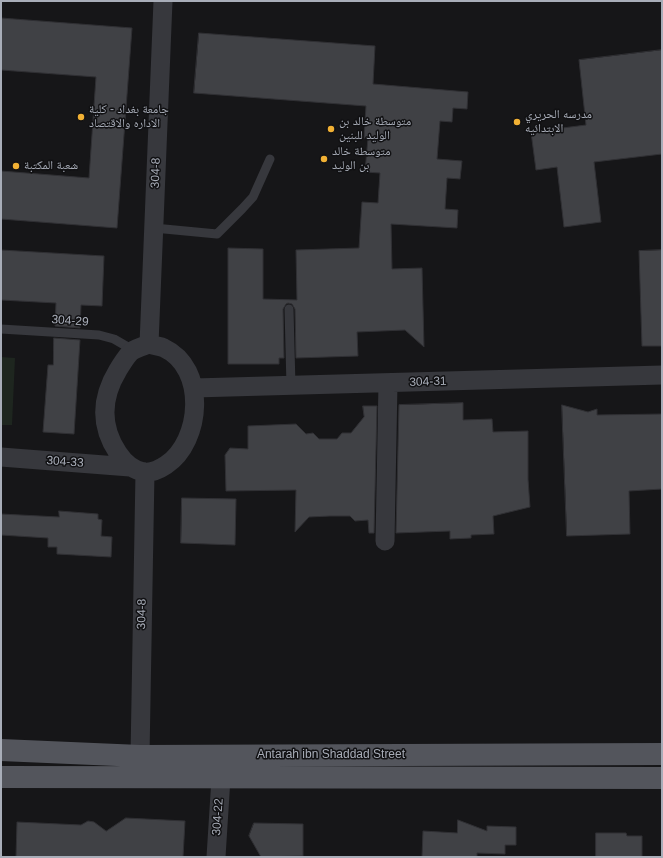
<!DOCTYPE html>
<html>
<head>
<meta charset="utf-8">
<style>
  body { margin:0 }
  #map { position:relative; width:663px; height:858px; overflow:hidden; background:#161618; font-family:Arial,sans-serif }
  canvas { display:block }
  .frame { position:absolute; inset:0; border:2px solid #a8adb8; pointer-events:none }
</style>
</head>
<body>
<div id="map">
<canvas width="663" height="858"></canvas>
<div class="frame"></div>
</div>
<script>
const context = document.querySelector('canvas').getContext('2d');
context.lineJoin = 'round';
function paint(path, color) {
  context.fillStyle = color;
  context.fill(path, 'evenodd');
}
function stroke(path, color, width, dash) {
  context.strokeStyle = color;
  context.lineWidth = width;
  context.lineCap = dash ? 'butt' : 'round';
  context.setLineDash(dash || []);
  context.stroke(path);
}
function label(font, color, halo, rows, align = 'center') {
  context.font = font + ' Arial,"Noto Naskh Arabic",sans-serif';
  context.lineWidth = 3;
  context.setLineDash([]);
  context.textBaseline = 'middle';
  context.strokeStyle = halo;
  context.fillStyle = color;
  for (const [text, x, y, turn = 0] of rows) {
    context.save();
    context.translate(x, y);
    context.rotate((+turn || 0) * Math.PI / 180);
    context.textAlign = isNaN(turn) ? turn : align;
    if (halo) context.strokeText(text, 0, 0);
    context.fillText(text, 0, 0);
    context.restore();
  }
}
const green = new Path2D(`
  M1 357 15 358 12 425H1Z`);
const building = new Path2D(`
  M1 18 132 28 117 228 1 219V171L89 178 96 77 1 70Z
  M199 33 375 46 373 84 468 92 467 109 453 108 452 122 440 121 437 159 462 161 460 179 447 178 445 209 458 210 457 228 391 224 392 269 422 268 424 347 405 330 357 332 358 356 296 358 295 309 292 304 288 303 286 304 283 309 284 358H279V364H228V248L263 249V299L297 300 296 250 359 248 362 202 378 203 380 173 365 172 368 138H364L366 106 194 93Z
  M662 50V154L594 162 601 222 564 227 557 167 536 170 531 132 586 125 579 60Z
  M1 250 104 256 102 306 81 305 80 328 55 326 56 303 1 300Z
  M662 250V346H642L639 251Z
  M54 338 80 340 74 434 43 432 48 365H53Z
  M463 403V420L492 419 493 432 528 431V479L530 507 493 516 494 534 471 535V538L450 539V531L396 533 399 405Z
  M562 405 588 412 597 409V415L662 414V489L629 491 630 534 567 536Z
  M363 406H377L374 533H369L368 520 355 521 350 516H330L309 517 295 532 296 490 226 491 225 455 230 448 248 449V426L296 424 306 434 313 433 319 439H337L342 433H351L364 417Z
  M182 498 236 499 235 545 181 543Z
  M59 511 98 514V519L102 520 101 536 112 537 111 557 57 554V547H48V538L1 535V514L59 517Z
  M126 818 185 821 183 857H16L17 822 81 825 88 821 94 822 106 831Z
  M458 820 487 831V826L516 827V845H505V854L477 853V857H422L423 831 457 833Z
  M254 823 303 824V856L261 857 249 836Z
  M596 833H626L627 836H642V857H596Z`);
const service = new Path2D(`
  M154 228 217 234 242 209 253 197 270 159
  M289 309 291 386
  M1 329 99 335 114 339 133 350`);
const minor = new Path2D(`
  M149 344 163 1
  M149 344C154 346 160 346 164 348 207 368 202 441 166 465 160 469 152 473 144 472 132 470 124 462 118 453 100 426 101 398 118 370 122 364 126 356 132 351 137 348 144 346 149 344Z
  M194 388 662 375
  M1 457 130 467
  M385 541 388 383
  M140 756 145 472
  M216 857 221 778`);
const primary = new Path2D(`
  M1 750 140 756 662 754
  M1 777 662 778`);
const markers = [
  [81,117,4,"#f2b134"],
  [517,122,4,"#f2b134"],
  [331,129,4,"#f2b134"],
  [324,159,4,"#f2b134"],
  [16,166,4,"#f2b134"]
];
const poiNames = [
  ["جامعة بغداد - كلية",89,110],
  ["الاداره والاقتصاد",89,124],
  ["مدرسه الحريري",525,115],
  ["الابتدائيه",525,129],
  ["متوسطة خالد بن",339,122],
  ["الوليد للبنين",339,136],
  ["متوسطة خالد",332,152],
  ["بن الوليد",332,166],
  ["شعبة المكتبة",24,166]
];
const streetNames = [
  ["304-8",156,173,-88],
  ["304-29",70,321,4],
  ["304-31",428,382,-2],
  ["304-33",65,462,4],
  ["304-8",142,614,-89],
  ["Antarah ibn Shaddad Street",331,755],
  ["304-22",218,817,-86]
];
paint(green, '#1e261f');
paint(building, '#404145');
stroke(building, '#303034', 1);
stroke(service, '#37383d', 9);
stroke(minor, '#37383d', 19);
stroke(primary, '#53555c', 22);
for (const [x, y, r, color] of markers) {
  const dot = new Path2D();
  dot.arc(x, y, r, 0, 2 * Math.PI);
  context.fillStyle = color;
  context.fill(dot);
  stroke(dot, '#111113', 1.5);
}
label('12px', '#a8adb8', '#111113', poiNames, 'left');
label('12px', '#a8adb8', '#111113', streetNames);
</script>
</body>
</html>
